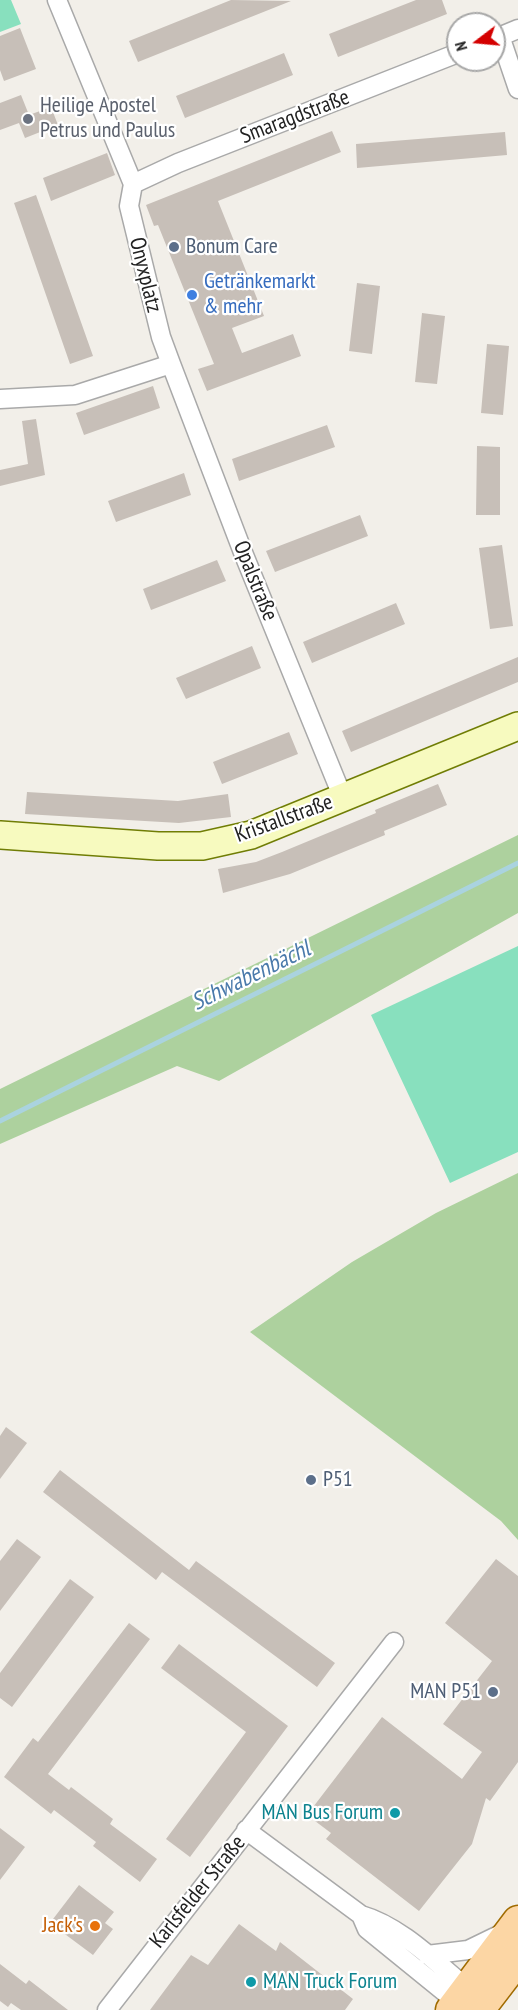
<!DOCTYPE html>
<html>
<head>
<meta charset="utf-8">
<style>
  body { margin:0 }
  #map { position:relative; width:518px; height:2010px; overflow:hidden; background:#f2efe9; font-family:"PT Sans Narrow",sans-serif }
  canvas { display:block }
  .north { position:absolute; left:446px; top:12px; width:60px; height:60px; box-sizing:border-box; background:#fff; border:2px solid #a7a7a7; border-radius:50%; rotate:254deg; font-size:16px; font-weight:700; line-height:24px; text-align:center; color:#222 }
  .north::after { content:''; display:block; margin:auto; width:21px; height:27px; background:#d40000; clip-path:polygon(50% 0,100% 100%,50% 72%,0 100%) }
</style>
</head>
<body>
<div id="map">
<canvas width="518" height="2010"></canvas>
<div class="north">N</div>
</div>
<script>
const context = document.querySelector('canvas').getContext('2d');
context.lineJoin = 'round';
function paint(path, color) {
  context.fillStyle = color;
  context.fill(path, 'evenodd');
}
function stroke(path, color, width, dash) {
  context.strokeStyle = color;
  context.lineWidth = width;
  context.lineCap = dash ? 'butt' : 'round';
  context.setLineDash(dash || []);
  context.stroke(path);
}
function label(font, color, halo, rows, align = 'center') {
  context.font = font + ' "PT Sans Narrow",sans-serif';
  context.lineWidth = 4.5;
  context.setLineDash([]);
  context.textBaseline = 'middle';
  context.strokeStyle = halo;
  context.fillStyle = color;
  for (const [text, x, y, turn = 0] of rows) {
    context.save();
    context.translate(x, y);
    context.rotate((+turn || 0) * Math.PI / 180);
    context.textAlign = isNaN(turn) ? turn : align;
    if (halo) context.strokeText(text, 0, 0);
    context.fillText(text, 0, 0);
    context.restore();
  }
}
const forest = new Path2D(`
  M518 835V913L219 1081 177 1066 0 1144V1089Z
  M518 1173V1540L501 1521 250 1332 352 1262 436 1213Z`);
const pitch = new Path2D(`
  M0 0H11L21 24 0 32Z
  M518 946V1152L450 1183 371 1015Z`);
const stream = new Path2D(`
  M0 1121 518 863`);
const building = new Path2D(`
  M231 0 291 1 138 62 129 41Z
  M416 0H442L447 14 338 57 329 34Z
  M20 28 36 69 4 81 0 70V36Z
  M284 53 293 75 185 118 176 96Z
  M21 95 29 115 51 107 58 125 25 138 19 123 0 130V103Z
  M332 131 341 152 218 201 264 316 232 328 242 353 293 334 301 356 207 391 198 369 214 364 158 225 154 226 146 205Z
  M505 132 507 155 357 168 356 144Z
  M107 153 115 175 51 201 43 178Z
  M36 195 93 356 70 364 14 203Z
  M357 283 380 286 372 354 349 351Z
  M422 313 445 316 437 384 415 382Z
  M487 344 509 346 503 415 481 413Z
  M153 386 160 408 84 435 76 413Z
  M36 419 45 475 0 486V470L28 464 22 421Z
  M327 425 335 447 239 481 232 459Z
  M477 446 500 447V515H476Z
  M184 473 191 495 116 522 108 501Z
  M360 515 368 536 275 572 266 551Z
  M502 545 513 626 490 629 479 548Z
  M217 560 226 581 151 610 143 589Z
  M396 603 405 624 312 663 303 642Z
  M252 646 261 668 186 699 176 678Z
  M518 657V682L351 752 342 731Z
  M289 732 298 754 222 784 213 762Z
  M438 784 447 805 384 831 385 835 290 874 223 893 218 869 256 862 282 852 376 813 375 810Z
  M27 792 178 801 228 794 231 817 179 823 25 814Z
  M6 1427 27 1443 0 1479V1436Z
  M60 1470 189 1570 196 1561 335 1663 317 1687 162 1572 156 1580 43 1492Z
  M17 1539 41 1557 0 1611V1561Z
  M496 1559 518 1576V1762L490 1801 486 1798 472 1844 419 1911 326 1839 331 1833 307 1815 382 1717 462 1779 482 1752 443 1724 492 1661 445 1623Z
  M70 1579 94 1597 12 1707 0 1698V1673Z
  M129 1623 150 1639 48 1774 69 1790 71 1787 113 1819 110 1824 157 1859 140 1882 93 1846 96 1842 54 1810 51 1814 4 1777 33 1738 38 1742Z
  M179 1644 288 1726 190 1857 166 1839 246 1732 161 1668Z
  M0 1828 25 1847 0 1880Z
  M79 1885 114 1912 105 1923 113 1929 93 1955 50 1923Z
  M239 1924 276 1951 280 1942 353 1999 345 2010H150L191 1955 208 1965Z
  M0 1964 26 1984 29 1980 68 2010H21L11 2003 8 2007 0 2001Z`);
const street = new Path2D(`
  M57 0 133 184
  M500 36 518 89
  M494 39 518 29
  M133 184 129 206 161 337 171 364 244 555 343 798
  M133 184 178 163 458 53
  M0 399 75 395 171 364
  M246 1830 361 1915C403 1927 439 1966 473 1993
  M361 1915 367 1929 463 2007
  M427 1955 468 1950 505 1932
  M107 2010 394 1642`);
const secondary = new Path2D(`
  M0 835 158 846H202L251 835 518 726`);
const primary = new Path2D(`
  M451 2010 518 1921
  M479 2010 518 1959`);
const markers = [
  [28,119,6,"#6b7280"],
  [174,247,6,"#5c6f8a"],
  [192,295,6,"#3f7fe0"],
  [311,1480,6,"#5c6f8a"],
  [493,1692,6,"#5c6f8a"],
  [395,1813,6,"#0f9aa8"],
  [95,1926,6,"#e8710a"],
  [251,1982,6,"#0f9aa8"]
];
const worshipNames = [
  ["Heilige Apostel",40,106],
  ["Petrus und Paulus",40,131]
];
const streetNames = [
  ["Smaragdstraße",295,117,-21],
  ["Onyxplatz",145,275,76],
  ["Opalstraße",255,581,68],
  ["Kristallstraße",284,819,-20],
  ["Karlsfelder Straße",198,1892,-51]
];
const serviceNames = [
  ["Bonum Care",186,247],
  ["P51",323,1480],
  ["MAN P51",481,1692,"right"]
];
const shopNames = [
  ["Getränkemarkt",204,282],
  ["& mehr",204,307]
];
const cultureNames = [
  ["MAN Bus Forum",383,1813],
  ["MAN Truck Forum",263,1982,"left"]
];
const foodNames = [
  ["Jack's",83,1926]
];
const waterNames = [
  ["Schwabenbächl",251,976,-26]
];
paint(forest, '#add19e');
paint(pitch, '#88e0be');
stroke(stream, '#aad3df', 5);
paint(building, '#c7bfb8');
stroke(street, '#a9a9a9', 21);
stroke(secondary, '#707d05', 30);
stroke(primary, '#a06b00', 33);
stroke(street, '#fff', 18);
stroke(secondary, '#f7fabf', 27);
stroke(primary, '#fcd6a4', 30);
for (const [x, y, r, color] of markers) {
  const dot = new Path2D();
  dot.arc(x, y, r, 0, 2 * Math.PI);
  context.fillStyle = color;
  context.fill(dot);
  stroke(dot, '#fff', 2);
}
label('22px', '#5b616d', '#fff', worshipNames, 'left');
label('22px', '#222', '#fff', streetNames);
label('22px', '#4e5e75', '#fff', serviceNames, 'left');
label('22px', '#366cbe', '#fff', shopNames, 'left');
label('22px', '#0d838f', '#fff', cultureNames, 'right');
label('22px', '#c56008', '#fff', foodNames, 'right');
label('italic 24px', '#4a7aab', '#fff', waterNames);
</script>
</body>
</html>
